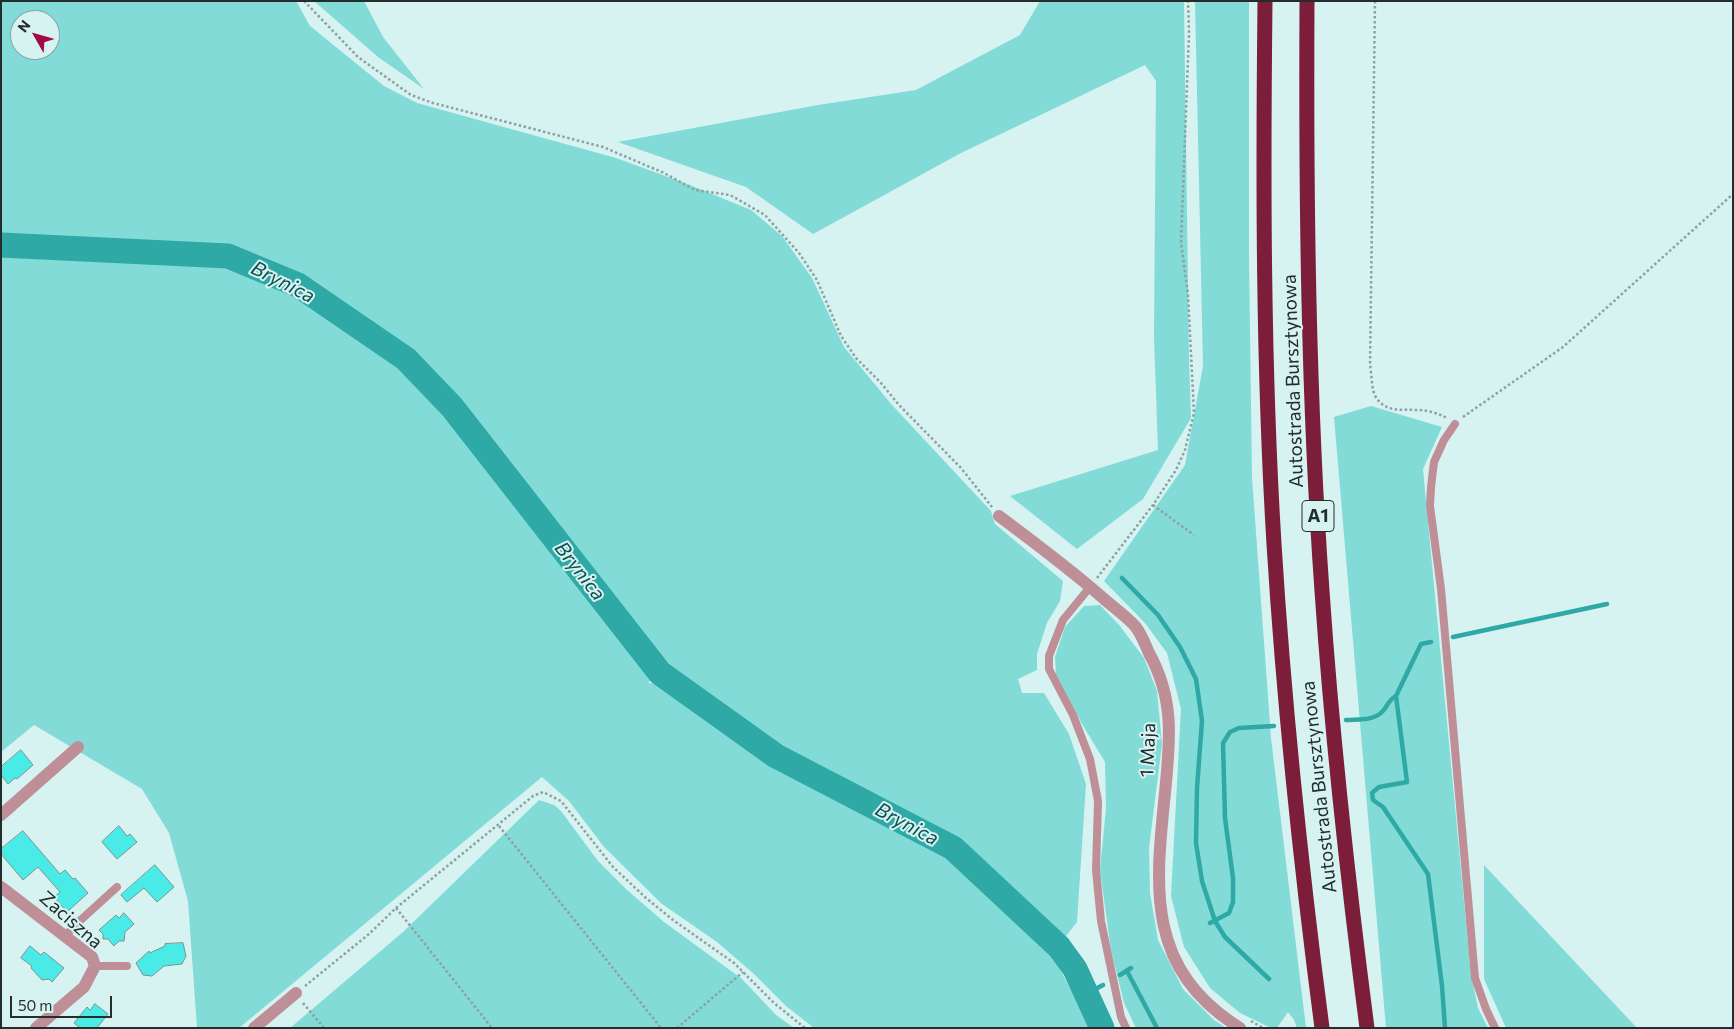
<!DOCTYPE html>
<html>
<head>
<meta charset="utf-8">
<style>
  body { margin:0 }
  #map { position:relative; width:1734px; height:1029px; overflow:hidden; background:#d6f2f1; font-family:Commissioner,sans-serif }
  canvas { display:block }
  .frame { position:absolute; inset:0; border:2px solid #222d2c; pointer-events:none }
  .north { position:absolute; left:10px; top:10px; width:50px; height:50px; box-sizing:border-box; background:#d6f2f1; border:1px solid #8ea3a2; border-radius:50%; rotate:308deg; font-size:14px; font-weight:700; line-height:20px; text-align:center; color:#222d2c }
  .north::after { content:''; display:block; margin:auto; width:18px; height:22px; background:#a30945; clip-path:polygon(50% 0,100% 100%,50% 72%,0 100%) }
  .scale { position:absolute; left:10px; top:996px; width:102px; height:22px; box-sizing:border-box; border:2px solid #222d2c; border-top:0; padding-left:6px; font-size:15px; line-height:18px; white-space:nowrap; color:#222d2c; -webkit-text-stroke:4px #d6f2f1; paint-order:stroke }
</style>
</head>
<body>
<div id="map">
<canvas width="1734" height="1029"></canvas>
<div class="frame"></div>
<div class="north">N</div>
<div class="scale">50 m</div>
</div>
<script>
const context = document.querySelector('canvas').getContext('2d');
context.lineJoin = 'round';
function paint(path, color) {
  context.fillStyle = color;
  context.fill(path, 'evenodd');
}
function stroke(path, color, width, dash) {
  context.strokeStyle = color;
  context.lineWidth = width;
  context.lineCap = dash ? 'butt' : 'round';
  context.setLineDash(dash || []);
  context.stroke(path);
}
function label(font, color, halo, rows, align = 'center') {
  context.font = font + ' Commissioner,sans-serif';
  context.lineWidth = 4;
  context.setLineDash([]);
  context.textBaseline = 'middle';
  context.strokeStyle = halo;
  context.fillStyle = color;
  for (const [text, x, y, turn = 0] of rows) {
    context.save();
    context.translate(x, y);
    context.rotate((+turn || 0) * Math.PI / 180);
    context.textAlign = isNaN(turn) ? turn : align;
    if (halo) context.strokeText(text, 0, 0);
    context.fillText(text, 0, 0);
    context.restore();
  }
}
const green = new Path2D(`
  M1 1H296L310 26 384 86 417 103 616 158 690 185 751 210 782 236 812 278 844 347 892 405 991 511 995 524 1063 581 1060 601 1047 623 1037 654V670L1018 679 1022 693H1044L1069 734 1086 784 1077 922 1052 954 1091 1028H814L786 1006 754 974 717 942 662 904 604 847 569 801 542 777 239 1028H197L188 901 169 833 142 789 34 725 1 752ZM20 20H50V50H20ZM667 666 691 687H692L648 683Z
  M314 1H364L383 37 424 89 378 57Z
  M1040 1H1184L1189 359 1191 418 1143 499 1077 549 1010 496 1158 450 1154 336 1156 81 1145 65 961 153 813 234 746 187 618 142 818 105 916 90 1020 35Z
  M1195 1H1249V258L1252 478 1271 738 1306 1028H1297L1294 1020 1288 1012 1277 1028H1271L1240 1013 1210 988 1184 947 1171 896 1181 709 1167 653 1145 623 1104 581 1185 465 1203 366Z
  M1371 406 1442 427 1423 469 1471 975 1478 1008 1488 1028H1386L1334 417Z
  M1100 605 1120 626 1144 658 1157 691 1162 744 1149 848 1150 893 1158 940 1183 989 1214 1020 1226 1028H1136L1124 1003 1111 950 1100 870 1106 808 1105 762 1082 724 1056 674 1055 657 1065 627 1084 606Z
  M539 800 554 805 561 811 598 861 626 889 664 922 742 979 776 1015 794 1028H290L403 932Z
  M1484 865 1637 1028H1506L1484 979Z`);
const stream = new Path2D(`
  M1122 578 1158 615 1180 647 1196 679 1202 721 1197 788 1196 843 1202 881 1215 921 1225 937 1269 979
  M1453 637 1607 604
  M1396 696 1407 782 1379 787 1372 793 1373 800 1383 807 1428 874 1442 986 1445 1028
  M1346 720C1358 719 1373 721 1382 712 1388 706 1389 699 1396 696L1421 644 1431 642
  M1210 923 1229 913 1233 902V878L1225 818 1223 743 1230 732 1239 728 1274 726
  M1127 971 1157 1028
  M1120 975 1131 968
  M1086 994 1103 985`);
const river = new Path2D(`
  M1 245 228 256 298 285 406 359 452 407 660 673 776 756 953 848 1059 947 1075 969 1102 1028`);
const building = new Path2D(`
  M21 750 33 765 17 779 15 778 8 784 1 775V767Z
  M119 826 127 836 130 834 137 842 117 859 102 842Z
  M23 831 60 874 65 870 73 879 75 878 88 893 67 912 54 897 60 892 38 867 23 880 1 854V849Z
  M155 865 174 887 157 902 144 888 127 902 121 895Z
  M124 913 134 924 125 932 124 941H119L114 946 108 939H103V934L99 930 116 915 119 918Z
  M183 943 186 956 182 964 164 966 152 976 143 975 136 963 149 951 150 953 165 946V944Z
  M30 946 41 955 44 952 64 968 52 982 49 979 42 980 31 968 32 966 21 958Z
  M95 1004 108 1014 97 1028H80L74 1023 87 1007 90 1010Z`);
const path = new Path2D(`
  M304 1 358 57 411 95 433 103 603 147 664 173 695 190 730 195 765 215 799 253 817 280 841 336 856 358 881 383 899 405 961 468 992 507
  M1375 1 1370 365C1372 375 1371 391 1377 399 1388 413 1402 409 1417 410 1428 410 1437 413 1447 418
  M1463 417 1563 347 1733 194
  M1153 505 1194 535
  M1097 578 1153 505 1176 470 1185 450 1194 413 1188 294 1181 243 1189 33 1188 1
  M499 826 661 1028
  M396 908 492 1028
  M305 986 369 934 396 908 533 796 543 792 561 801 613 867 646 898 673 920 734 963 774 1003 805 1028
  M303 1003 324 1028
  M1251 1021 1263 1028
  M677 1028 743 972`);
const lane = new Path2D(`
  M1455 424 1444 440 1434 462 1431 487 1430 506 1441 589 1475 978 1486 1009 1495 1028
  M1090 587 1063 620 1049 656V669L1073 715 1090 759 1098 801 1096 870 1101 921 1121 1017 1126 1028
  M66 936 73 927 117 887
  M95 966H127`);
const street = new Path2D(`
  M999 516C1035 543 1070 569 1103 598 1113 607 1126 616 1135 626 1141 633 1145 644 1149 653 1175 700 1170 741 1165 793 1155 889 1146 969 1240 1028
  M1 815 78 747
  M1 887 92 957 95 966 84 987 36 1028
  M254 1028 296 993`);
const highway = new Path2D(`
  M1265 1C1263 182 1263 363 1274 544 1284 706 1301 867 1322 1028
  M1307 1C1306 198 1308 395 1322 591 1332 737 1348 882 1367 1028`);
const shields = [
  [1318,516,32]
];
const shieldNames = [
  ["A1",1318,516]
];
const streetNames = [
  ["Autostrada Bursztynowa",1293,381,-92],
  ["1 Maja",1148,750,-88],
  ["Autostrada Bursztynowa",1319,787,-96],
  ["Zaciszna",71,920,41]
];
const waterNames = [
  ["Brynica",283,282,27],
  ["Brynica",580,571,52],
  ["Brynica",907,824,28]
];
paint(green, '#82dbd7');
stroke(stream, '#2ea9a6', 4.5);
stroke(river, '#2ea9a6', 25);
paint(building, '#4aeae6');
stroke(building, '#7a9493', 1);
stroke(path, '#8ca1a0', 2.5, [2.5, 2.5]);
stroke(lane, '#be8f96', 8);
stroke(street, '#be8f96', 12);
stroke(highway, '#7c1d39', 15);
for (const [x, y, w] of shields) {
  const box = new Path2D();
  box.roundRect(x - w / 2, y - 15.5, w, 31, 4);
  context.fillStyle = '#d6f2f1';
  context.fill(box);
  stroke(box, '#222d2c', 1);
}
label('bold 18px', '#222d2c', null, shieldNames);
label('19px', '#222d2c', '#d6f2f1', streetNames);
label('italic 20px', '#0d5250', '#d6f2f1', waterNames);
</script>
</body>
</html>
